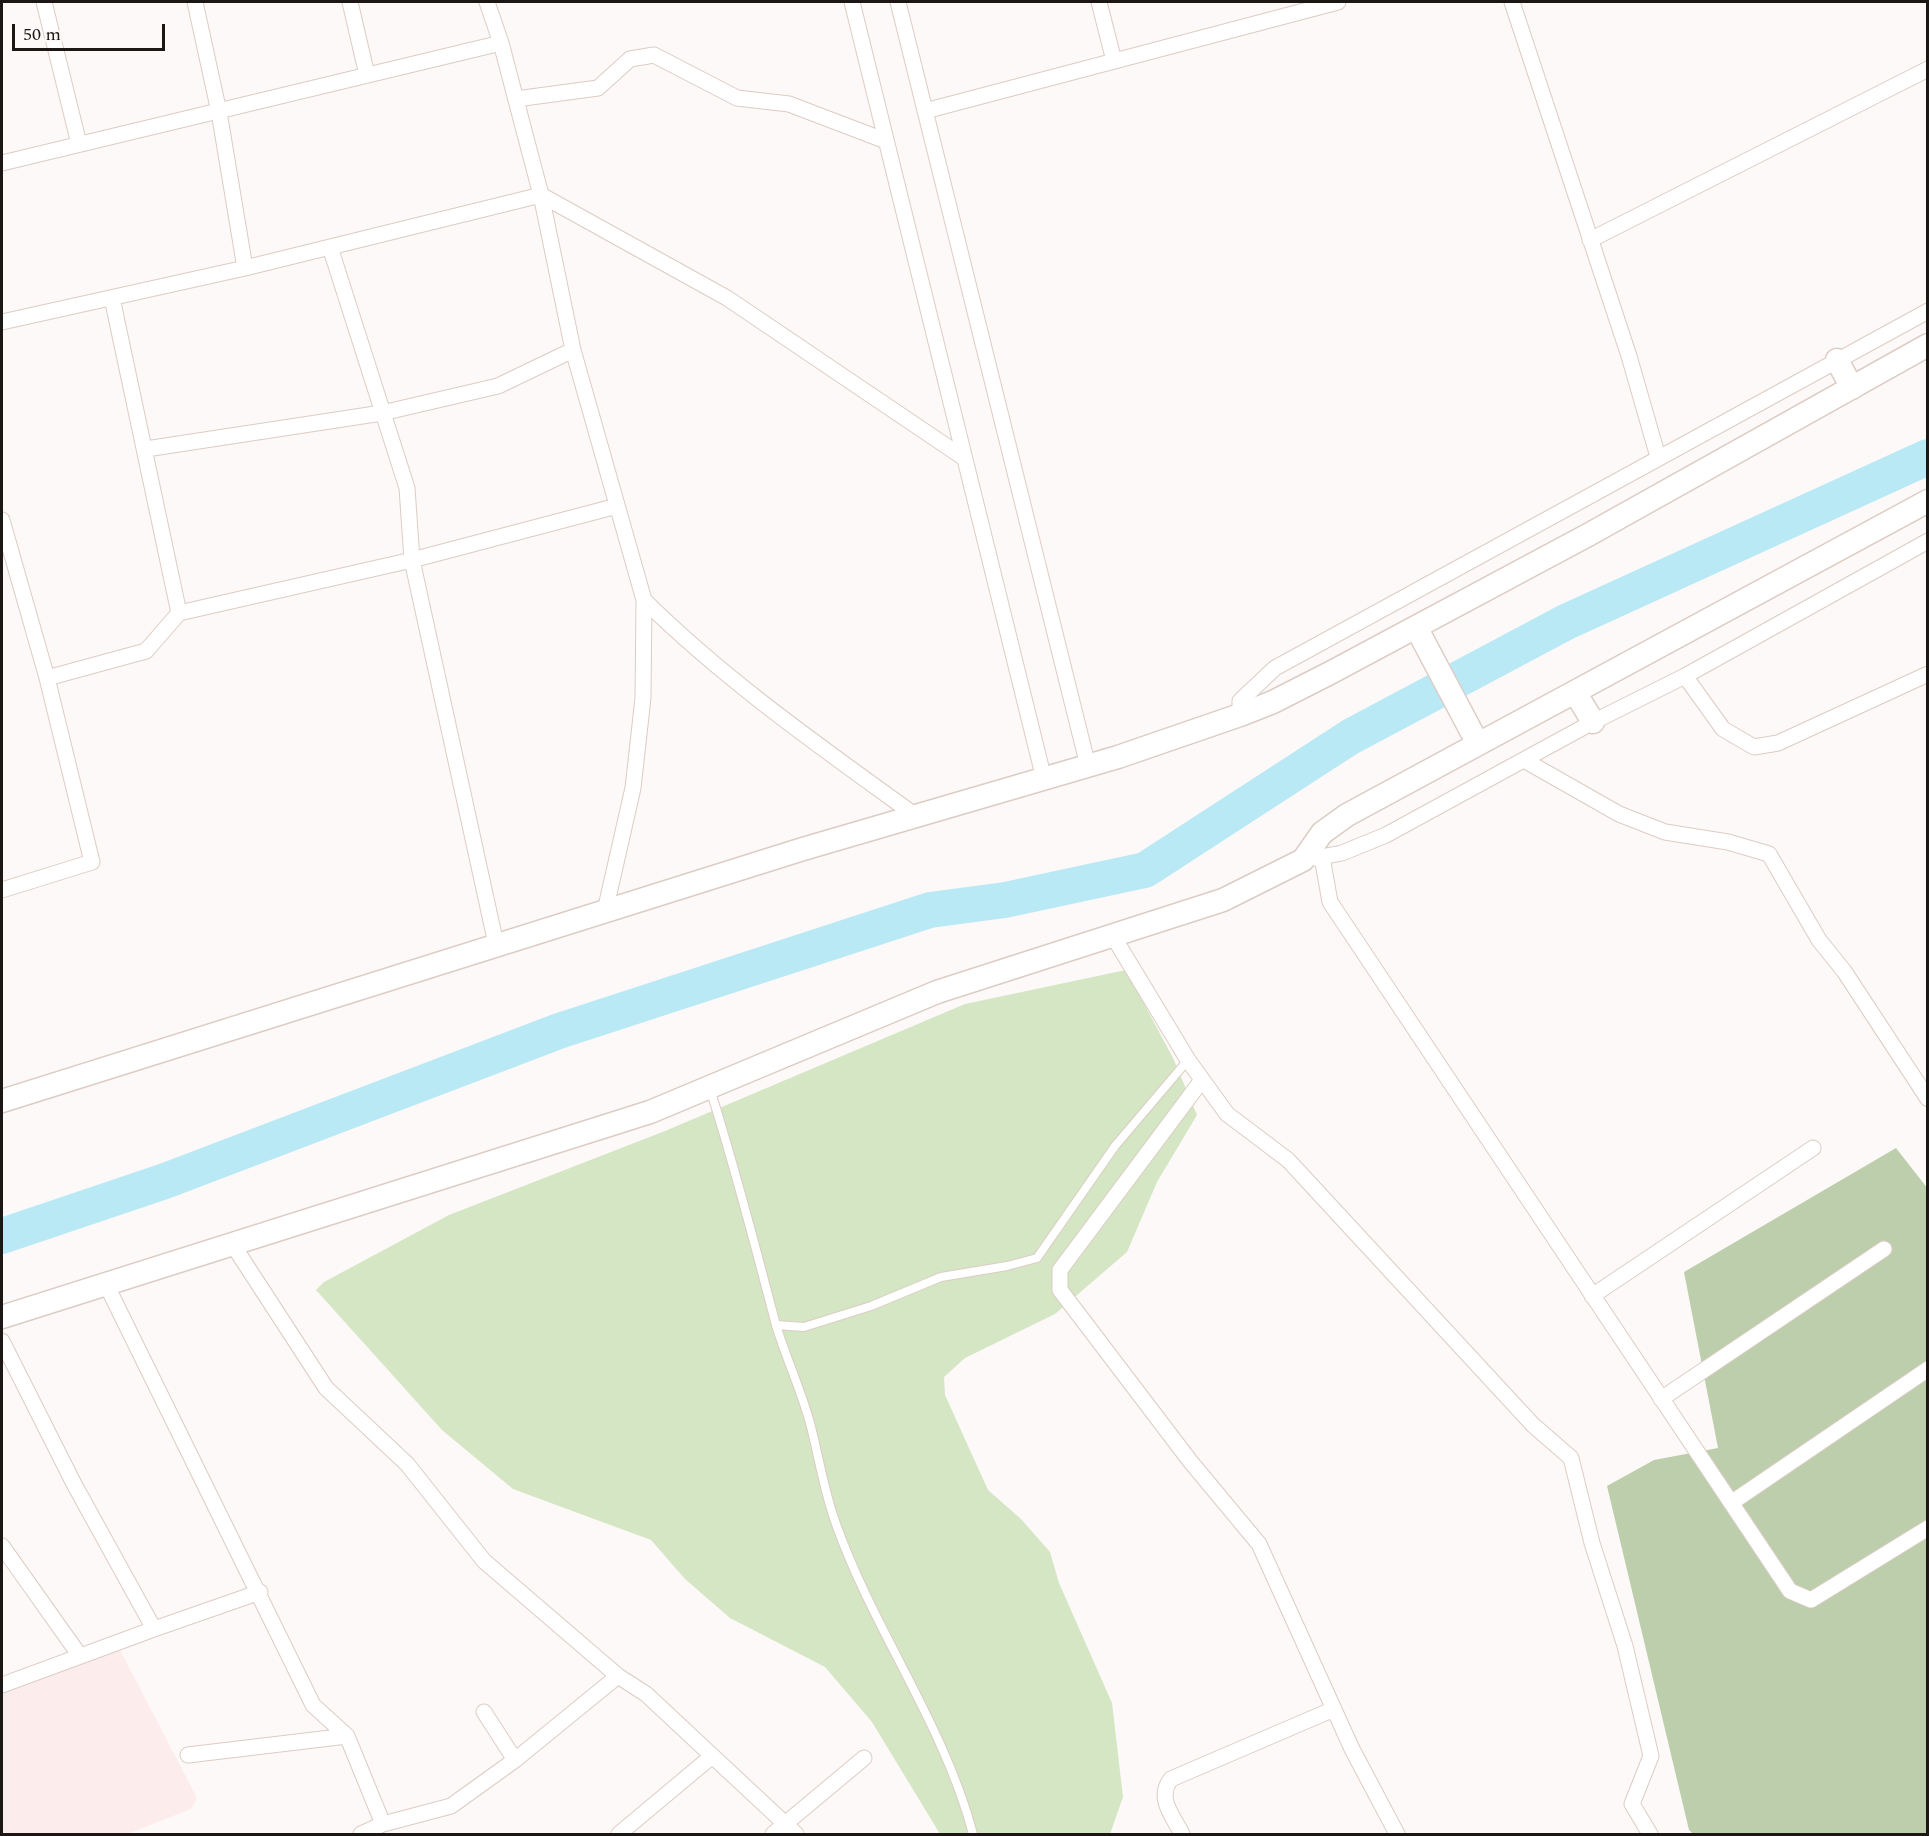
<!DOCTYPE html>
<html>
<head>
<meta charset="utf-8">
<style>
  body { margin:0 }
  #map { position:relative; width:1929px; height:1836px; overflow:hidden; background:#fdf9f8; font-family:Spectral,serif }
  canvas { display:block }
  .frame { position:absolute; inset:0; border:3px solid #1c1714; pointer-events:none }
  .scale { position:absolute; left:12px; top:24px; width:153px; height:27px; box-sizing:border-box; border:3px solid #1c1714; border-top:0; padding-left:8px; font-size:18px; line-height:21px; white-space:nowrap; color:#1c1714; -webkit-text-stroke:4px #fdf9f8; paint-order:stroke }
</style>
</head>
<body>
<div id="map">
<canvas width="1929" height="1836"></canvas>
<div class="frame"></div>
<div class="scale">50 m</div>
</div>
<script>
const context = document.querySelector('canvas').getContext('2d');
context.lineJoin = 'round';
function paint(path, color) {
  context.fillStyle = color;
  context.fill(path, 'evenodd');
}
function stroke(path, color, width, dash) {
  context.strokeStyle = color;
  context.lineWidth = width;
  context.lineCap = dash ? 'butt' : 'round';
  context.setLineDash(dash || []);
  context.stroke(path);
}
const education = new Path2D(`
  M108 1650H120L197 1798 191 1809 127 1834H2V1691Z`);
const green = new Path2D(`
  M1126 970 1173 1058 1197 1115 1157 1182 1127 1252 1055 1314 965 1358 944 1377 945 1395 988 1490 1021 1519 1050 1552 1059 1583 1112 1703 1123 1797 1110 1834H940L872 1722 825 1667 730 1618 685 1579 651 1540 513 1489 442 1430 316 1290 324 1282 449 1215 665 1131 965 1004Z`);
const forest = new Path2D(`
  M1896 1148 1928 1189 1927 1834H1693L1689 1830 1607 1486 1654 1460 1718 1448 1684 1272Z`);
const river = new Path2D(`
  M2 1236 165 1181 559 1031 930 910 1005 900 1145 870 1350 737 1566 622 1928 457`);
const lane = new Path2D(`
  M710 1089C735 1167 755 1246 776 1325 786 1358 801 1390 810 1423 819 1457 824 1492 836 1524 874 1631 944 1724 973 1834
  M776 1325 804 1327 871 1306 941 1277 1007 1266 1037 1258 1115 1146 1188 1060`);
const street = new Path2D(`
  M44 2 79 144
  M195 2 219 112 245 268
  M350 2 367 75
  M487 2 501 43 541 195 573 350 644 600 643 698 633 788 605 911
  M852 2 1044 779
  M898 2 1088 766
  M1099 2 1114 61
  M1512 2 1629 356 1658 457
  M516 99 598 88 630 59 654 55 737 98 789 104 886 141
  M925 111 1338 2
  M2 163 501 43
  M1590 240 1928 69
  M330 247 407 488 412 560 496 944
  M2 322 245 268 541 195 727 298 964 458
  M146 449 382 413 498 386 573 350
  M2 520 47 678 92 862 2 890
  M644 600C726 681 822 748 916 816
  M179 613 412 560 617 506
  M1685 676 1723 729 1754 747 1778 743 1928 674
  M47 678 146 651 179 613 112 298
  M1240 715V701L1275 668 1928 311
  M1524 760 1619 814 1665 832 1728 842 1769 854 1819 940 1844 971 1928 1099
  M1322 857 1330 902 1790 1591 1811 1600 1928 1528
  M1315 858 1342 853 1386 835 1593 722 1685 676 1928 541
  M1113 936 1188 1060 1227 1114 1288 1160 1533 1425 1571 1458 1592 1543 1625 1646 1651 1756 1632 1804 1650 1834
  M1202 1080 1060 1270V1290L1190 1461 1259 1544 1352 1749 1397 1834
  M233 1245 326 1388 407 1464 484 1561 618 1676 646 1694 796 1834
  M106 1284 313 1705 347 1736 383 1824
  M1592 1296 1813 1148
  M2 1341 74 1484 154 1629 2 1685
  M1661 1399 1884 1249
  M1731 1503 1928 1369
  M2 1546 80 1656
  M154 1629 260 1592
  M188 1755 347 1736
  M515 1760 618 1676
  M361 1834 383 1824 451 1806 515 1760 484 1712
  M619 1834 711 1757
  M773 1834 864 1758
  M1182 1834C1173 1816 1156 1798 1171 1779L1334 1709`);
const secondary = new Path2D(`
  M1837 360 1852 388
  M1416 627 1478 744
  M1575 692 1593 722
  M2 1101 803 849 1118 757 1240 715 1273 702 1330 673 1588 535 1928 345
  M2 1317 650 1112 937 992 1223 900 1303 860 1322 833 1347 815 1928 501`);
paint(education, '#fcecec');
paint(green, '#d4e6c3');
paint(forest, '#bcceab');
stroke(river, '#bae9f6', 36);
stroke(lane, '#dcccc4', 10);
stroke(street, '#dcccc4', 17);
stroke(secondary, '#dcccc4', 25);
stroke(lane, '#fff', 8);
stroke(street, '#fff', 15);
stroke(secondary, '#fff', 22);
</script>
</body>
</html>
